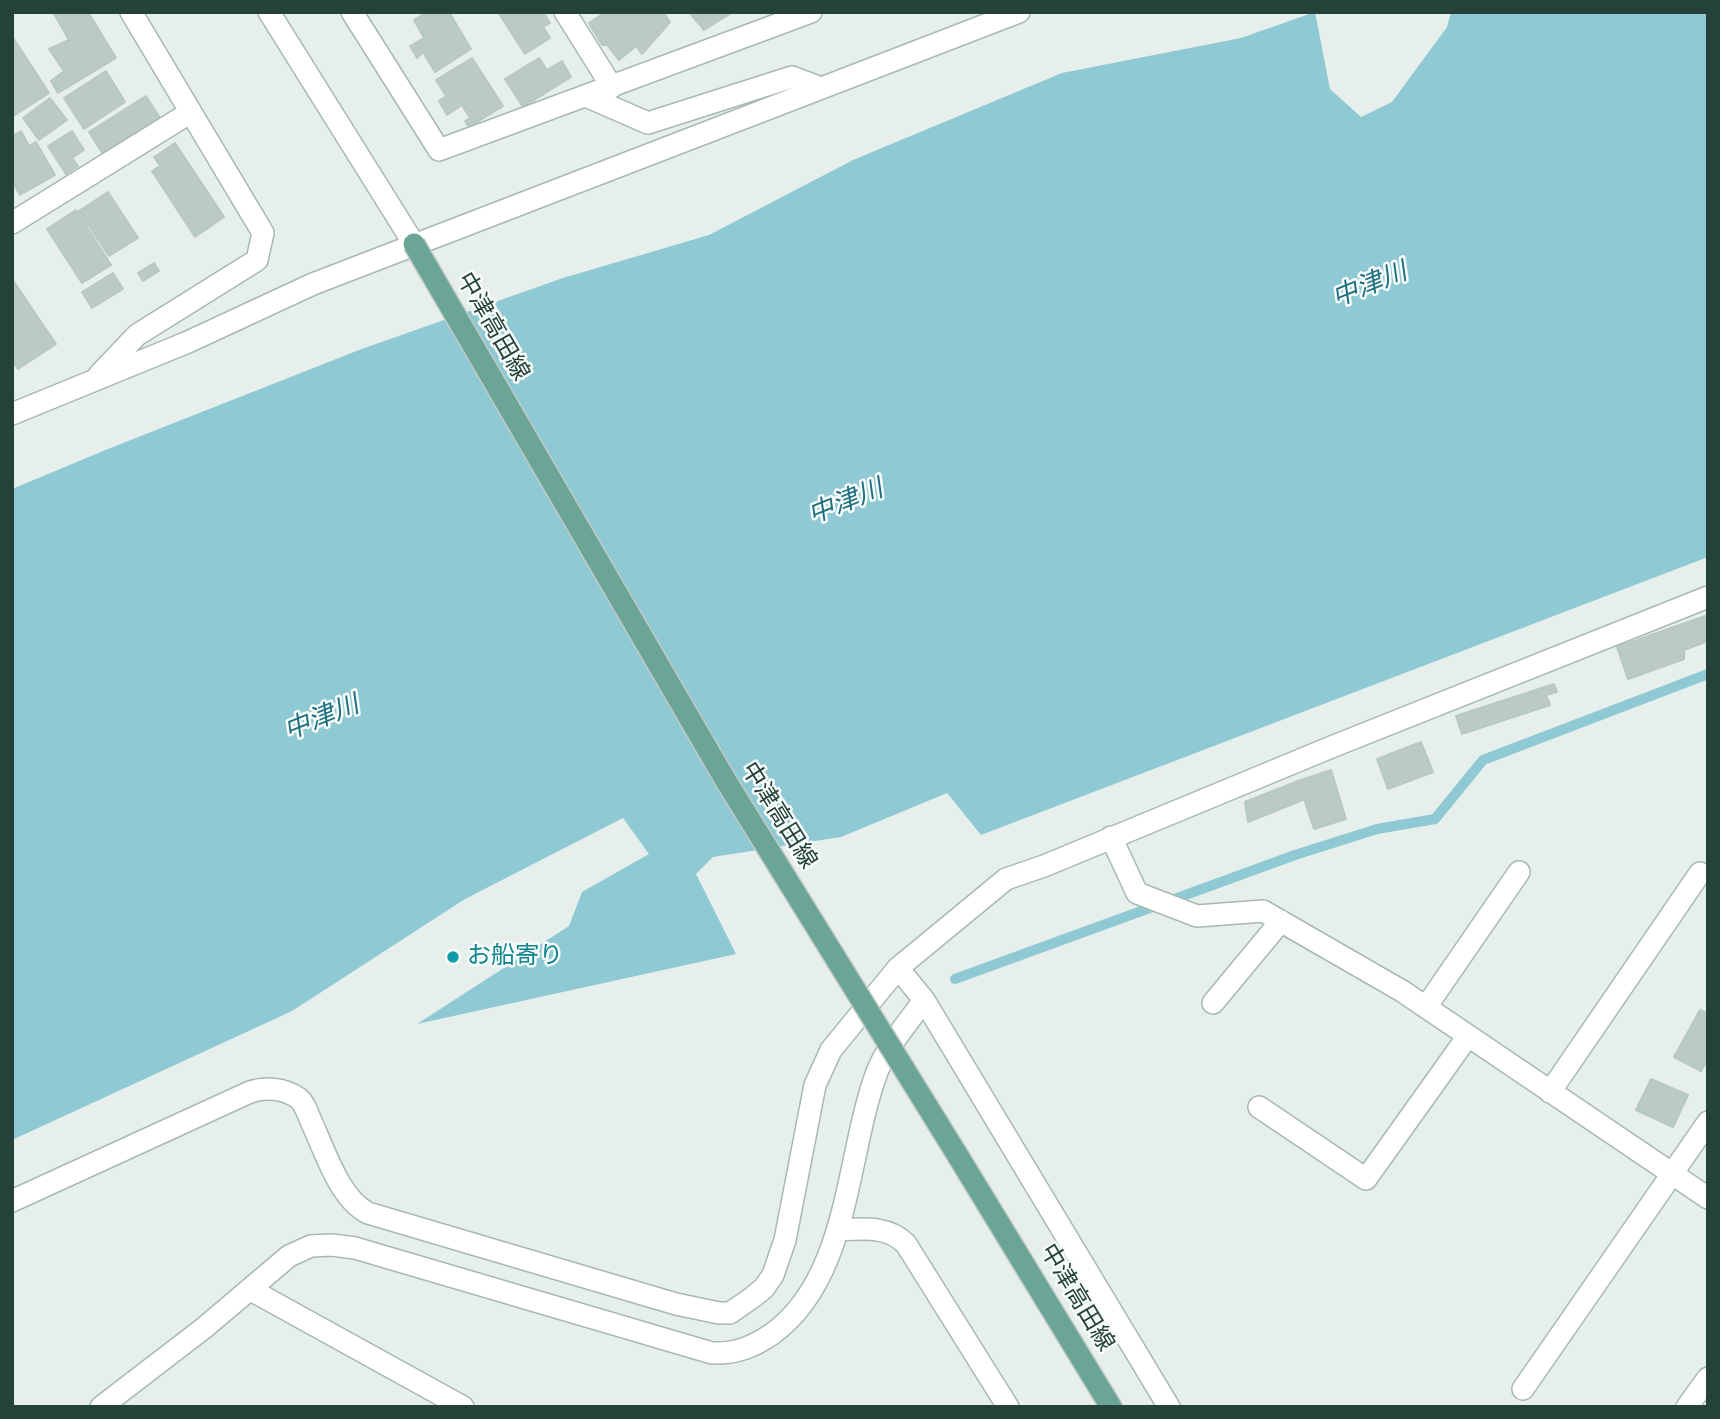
<!DOCTYPE html>
<html>
<head>
<meta charset="utf-8">
<style>
  body { margin:0 }
  #map { position:relative; width:1720px; height:1419px; overflow:hidden; background:#e6efeb; font-family:Roboto,sans-serif }
  canvas { display:block }
  .frame { position:absolute; inset:0; border:14px solid #24423a; pointer-events:none }
</style>
</head>
<body>
<div id="map">
<canvas width="1720" height="1419"></canvas>
<div class="frame"></div>
</div>
<script>
const context = document.querySelector('canvas').getContext('2d');
context.lineJoin = 'round';
function paint(path, color) {
  context.fillStyle = color;
  context.fill(path, 'evenodd');
}
function stroke(path, color, width, dash) {
  context.strokeStyle = color;
  context.lineWidth = width;
  context.lineCap = dash ? 'butt' : 'round';
  context.setLineDash(dash || []);
  context.stroke(path);
}
function label(font, color, halo, rows, align = 'center') {
  context.font = font + ' Roboto,"Noto Sans JP",sans-serif';
  context.lineWidth = 5;
  context.setLineDash([]);
  context.textBaseline = 'middle';
  context.strokeStyle = halo;
  context.fillStyle = color;
  for (const [text, x, y, turn = 0] of rows) {
    context.save();
    context.translate(x, y);
    context.rotate((+turn || 0) * Math.PI / 180);
    context.textAlign = isNaN(turn) ? turn : align;
    if (halo) context.strokeText(text, 0, 0);
    context.fillText(text, 0, 0);
    context.restore();
  }
}
const water = new Path2D(`
  M1315 12 1330 89 1361 117 1392 102 1447 27 1451 12H1708V557L981 835 947 793 841 837 713 857 696 874 736 954 417 1024 569 926 582 892 649 854 623 818 465 899 292 1011 12 1140V489L108 449 359 350 563 278 709 235 853 160 1062 73 1241 38Z`);
const stream = new Path2D(`
  M955 979 1295 855 1377 829 1435 819 1483 760 1708 674`);
const building = new Path2D(`
  M53 12H88L116 58 58 93 51 81 64 71 49 49 69 40Z
  M427 12H449L471 49 435 72 423 52 417 58 410 46 424 38 414 20Z
  M498 12H543L550 23 543 27 550 38 525 54Z
  M605 12H663L670 22 642 54 636 46 619 60 607 45H602L589 23Z
  M689 12H733L704 30Z
  M12 36 49 93 12 117Z
  M472 58 503 106 469 127 465 121 470 118 462 105 447 115 439 101 446 96 436 80Z
  M539 58 547 70 562 61 571 77 523 107 505 79Z
  M106 71 125 102 84 129 64 98Z
  M146 96 160 118 103 154 89 132Z
  M50 98 67 120 39 140 23 118Z
  M21 131 29 146 36 142 55 175 20 195 12 181V136Z
  M72 131 84 150 72 158 78 166 66 174 48 146Z
  M175 143 224 217 195 237 152 171 160 166 154 157Z
  M108 192 138 238 109 256 79 211Z
  M76 210 111 265 82 283 47 229Z
  M154 263 159 271 143 281 138 273Z
  M113 273 123 289 92 308 82 292Z
  M12 279 56 344 18 369 12 361Z
  M1708 615V641L1684 650V659L1628 679 1617 647Z
  M1554 684 1557 692 1546 695 1550 705 1462 734 1456 716Z
  M1421 742 1433 772 1388 789 1377 759Z
  M1331 770 1346 819 1314 829 1298 781Z
  M1298 781 1305 799 1248 822 1245 802Z
  M1700 1010 1708 1014V1059L1701 1071 1674 1057Z
  M1651 1079 1688 1095 1673 1127 1636 1110Z`);
const minor = new Path2D(`
  M269 12 414 244
  M352 12 439 150 811 12
  M565 12 612 87
  M586 96 648 123 792 77 821 88
  M12 223 191 112
  M99 375 137 335 257 260 263 233 131 12
  M12 414 188 342 313 284 1019 12
  M1111 837 1137 893 1197 916 1263 911 1402 991 1708 1198
  M898 968 924 1000 1169 1407
  M1213 1003 1281 921
  M1426 1007 1519 872
  M1550 1092 1700 873
  M1259 1107 1366 1179 1468 1036
  M12 1201 250 1092C265 1087 284 1088 298 1098 304 1102 308 1114 311 1121 325 1151 339 1198 368 1213L676 1304 719 1313H730L753 1297 764 1288 773 1275 785 1240 815 1085 831 1050 898 968 1006 879 1044 866 1334 746 1708 597
  M837 1230C861 1229 888 1225 906 1244L1008 1407
  M251 1290 463 1407
  M1523 1389 1708 1122
  M101 1407 204 1328 289 1256 311 1246 332 1245 355 1248 712 1353C736 1354 753 1347 772 1334 850 1278 846 1155 877 1072 887 1046 908 1023 924 1000
  M1687 1407 1708 1378`);
const major = new Path2D(`
  M958 1156 1111 1407`);
const majorBridge = new Path2D(`
  M414 244 726 781 958 1156`);
const markers = [
  [453,957,7,"#0f9aa8"]
];
const streetNames = [
  ["中津高田線",492,327,60],
  ["中津高田線",778,816,58],
  ["中津高田線",1076,1298,59]
];
const cultureNames = [
  ["お船寄り",467,957]
];
const waterNames = [
  ["中津川",1370,286,-22],
  ["中津川",846,503,-22],
  ["中津川",322,719,-22]
];
paint(water, '#8ec9d4');
stroke(stream, '#8ec9d4', 10);
paint(building, '#bbcac4');
stroke(building, '#b8c9c2', 2);
stroke(minor, '#a8b8b2', 24);
stroke(major, '#c2cac8', 24);
stroke(minor, '#fff', 21);
stroke(major, '#6aa596', 21);
stroke(majorBridge, '#c2cac8', 24, []);
stroke(majorBridge, '#6aa596', 21);
for (const [x, y, r, color] of markers) {
  const dot = new Path2D();
  dot.arc(x, y, r, 0, 2 * Math.PI);
  context.fillStyle = color;
  context.fill(dot);
  stroke(dot, '#f7fbf9', 2.5);
}
label('24px', '#24423a', '#f7fbf9', streetNames);
label('24px', '#0d838f', '#f7fbf9', cultureNames, 'left');
label('italic 26px', '#1c6f80', '#f7fbf9', waterNames);
</script>
</body>
</html>
